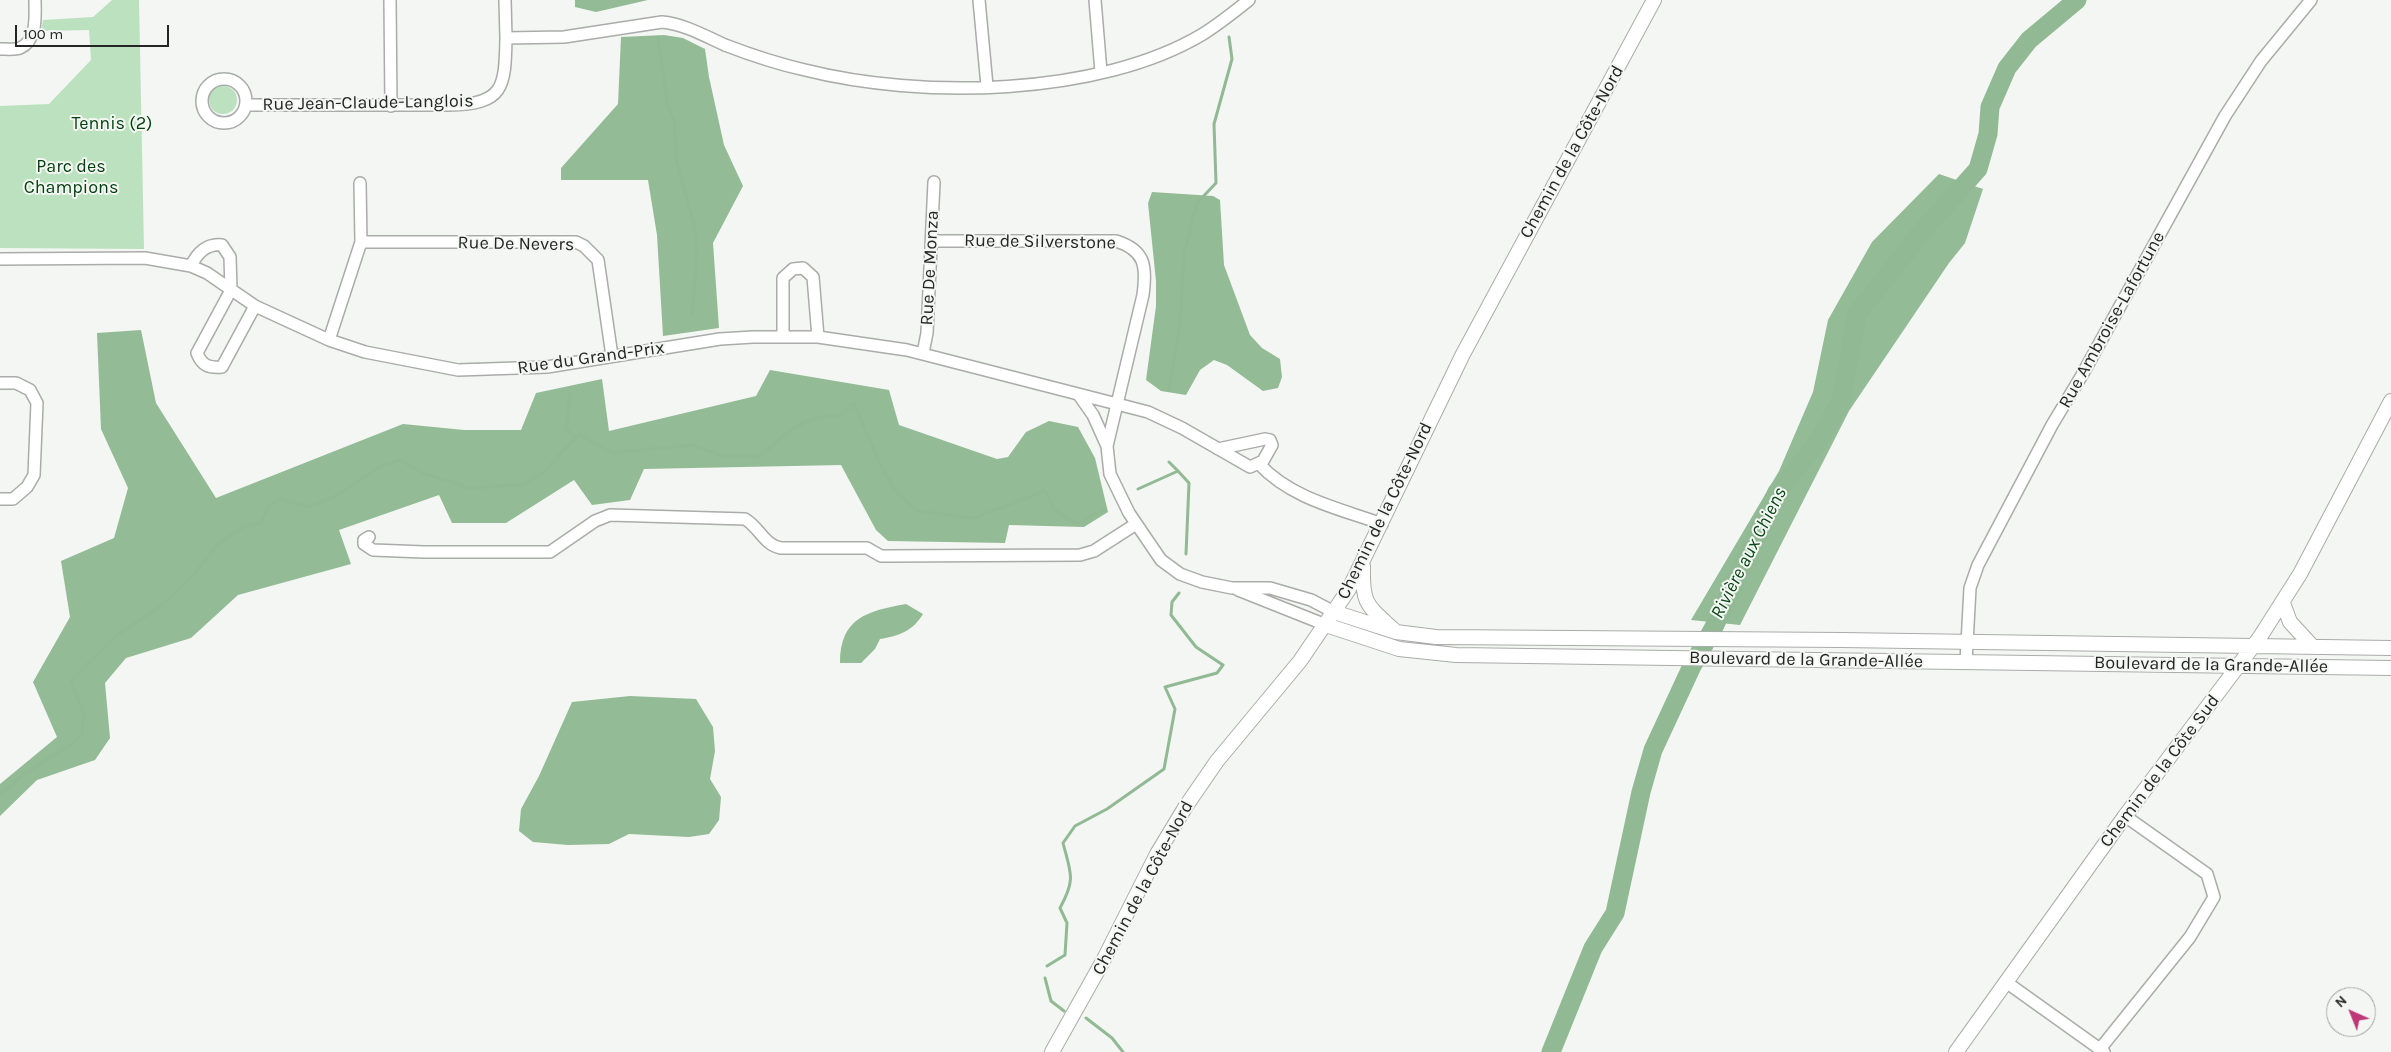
<!DOCTYPE html>
<html>
<head>
<meta charset="utf-8">
<style>
  body { margin:0 }
  #map { position:relative; width:2391px; height:1052px; overflow:hidden; background:#f3f6f3; font-family:Karla,sans-serif }
  canvas { display:block }
  .north { position:absolute; left:2326px; top:987px; width:50px; height:50px; box-sizing:border-box; background:#f3f6f3; border:1px solid #a0a2a0; border-radius:50%; rotate:316deg; font-size:14px; font-weight:700; line-height:20px; text-align:center; color:#242524 }
  .north::after { content:''; display:block; margin:auto; width:18px; height:22px; background:#be3776; clip-path:polygon(50% 0,100% 100%,50% 72%,0 100%) }
  .scale { position:absolute; left:15px; top:25px; width:154px; height:22px; box-sizing:border-box; border:2px solid #242524; border-top:0; padding-left:6px; font-size:15px; line-height:18px; white-space:nowrap; color:#242524; -webkit-text-stroke:4px #f3f6f3; paint-order:stroke }
</style>
</head>
<body>
<div id="map">
<canvas width="2391" height="1052"></canvas>
<div class="north">N</div>
<div class="scale">100 m</div>
</div>
<script>
const context = document.querySelector('canvas').getContext('2d');
context.lineJoin = 'round';
function paint(path, color) {
  context.fillStyle = color;
  context.fill(path, 'evenodd');
}
function stroke(path, color, width, dash) {
  context.strokeStyle = color;
  context.lineWidth = width;
  context.lineCap = dash ? 'butt' : 'round';
  context.setLineDash(dash || []);
  context.stroke(path);
}
function label(font, color, halo, rows, align = 'center') {
  context.font = font + ' Karla,sans-serif';
  context.lineWidth = 4;
  context.setLineDash([]);
  context.textBaseline = 'middle';
  context.strokeStyle = halo;
  context.fillStyle = color;
  for (const [text, x, y, turn = 0] of rows) {
    context.save();
    context.translate(x, y);
    context.rotate((+turn || 0) * Math.PI / 180);
    context.textAlign = isNaN(turn) ? turn : align;
    if (halo) context.strokeText(text, 0, 0);
    context.fillText(text, 0, 0);
    context.restore();
  }
}
const green = new Path2D(`
  M112 0H139L144 249 0 248V106L49 104 91 60 89 30 41 31 43 20 93 17Z
  M209 100a14 14 0 1 1 28 0a14 14 0 1 1-28 0Z`);
const forest = new Path2D(`
  M575 0H648L596 12 575 7Z
  M664 35 683 38 705 49 709 77 724 145 743 186 713 243 719 328 663 336 657 235 648 180H561V168L618 104 621 37Z
  M1939 174 1983 189 1965 243 1949 263 1849 411 1740 625 1691 620 1779 471 1813 392 1828 320 1872 242Z
  M1152 192 1213 196 1220 200 1224 265 1250 335 1262 348 1280 359 1282 377 1278 388 1263 391 1227 365 1214 360 1200 370 1186 395 1161 391 1146 380 1156 306V281L1148 203Z
  M141 330 156 403 216 498 403 424 464 430H521L536 393 602 379 609 431 756 396 770 370 889 390 899 425 997 459 1008 457 1026 432 1049 421 1078 427 1095 458 1108 512 1084 527 1009 525 1005 543 888 541 876 530 841 465 644 469 630 500 592 505 574 480 506 523H452L439 495 339 530 351 564 238 595 191 638 126 658 105 683 110 738 95 760 37 780 0 816V784L57 737 33 682 70 617 61 561 114 538 128 488 101 429 97 333Z
  M906 604 923 614C913 631 899 636 880 639L875 649 861 663H840C840 618 867 611 906 604Z
  M630 696 696 699 713 727 715 751 710 779 721 797 719 820 709 834 689 837 629 834 609 844 568 845 533 842 519 831 521 809 539 776 572 702Z`);
const stream = new Path2D(`
  M658 37 668 107 675 122 676 159 695 229 697 255 692 315
  M1169 390 1180 324 1184 254 1197 203 1216 183 1214 124 1232 59 1229 37
  M570 393 566 430 576 437
  M1169 462 1178 471
  M1138 489 1178 471 1189 483 1186 554
  M0 795 24 774 72 744 82 734 84 715 71 680 117 635 163 604 192 577 217 545 244 526 261 523 269 505 281 499 307 507 334 497 381 466 400 460 423 473 470 488 525 484 545 471 579 434 612 453 692 445 720 455 759 457C787 434 800 415 839 416L854 403 880 464 896 492 917 511 974 518 1045 491 1054 509 1076 524 1105 509
  M1047 966 1065 955 1067 923 1060 908C1076 879 1071 874 1063 843L1075 826 1107 809 1164 769 1175 709 1165 687 1217 673 1223 665 1196 647 1171 615 1172 602 1179 593
  M1045 978 1051 1001 1064 1011
  M1086 1018 1112 1038 1123 1052`);
const river = new Path2D(`
  M1551 1052 1593 948 1615 913 1641 792 1653 750 1692 666 1713 629 1777 492 1815 446 1841 402 1857 314 1920 234 1978 169 1988 134 1990 107 2007 68 2029 40 2077 0`);
const minor = new Path2D(`
  M390 0 391 106
  M505 0 506 38
  M979 0 987 86
  M1095 0 1101 72
  M0 49C6 49 15 50 20 48 38 40 35 15 35 0
  M202 101a22 22 0 1 1 44 0a22 22 0 1 1-44 0Z
  M246 105H449C504 104 505 88 506 38L564 37 662 22C684 24 705 36 725 45 751 55 778 64 805 70 920 99 1098 97 1203 34 1219 24 1234 12 1249 0
  M932 241H1116C1145 250 1147 266 1143 295L1107 446 1110 474 1129 513 1161 560 1180 574 1202 582 1232 588H1270L1311 600 1334 612
  M361 242H576L584 246 598 260 612 356
  M0 259 145 258 191 266 207 273 255 306 329 340 365 352 458 370 547 367 720 339 753 337H818L907 350 1148 412 1182 428 1250 467 1263 461 1272 445 1270 440 1265 439 1218 449
  M191 266C197 253 207 243 222 245L230 257 231 290 197 353C202 366 209 368 222 367L255 306
  M783 336V278L793 269 803 268 813 277 818 337
  M329 340 361 242 360 183
  M923 353 927 333 934 182
  M0 383H16L30 390 37 403 34 475 27 487 13 499H0
  M1079 395 1093 415 1107 446
  M1259 464C1292 499 1338 508 1382 524
  M369 537 364 540V544L373 550 424 552H550L595 521 610 515 745 519C759 527 764 545 781 548H867L881 556H887L1080 555 1094 551 1136 524
  M1238 590 1326 625
  M1966 662 1970 588 1978 565 2052 425 2082 375 2225 116 2261 61 2311 0
  M2006 982 2104 1052
  M2100 1049 2190 937 2214 897 2207 874 2125 816`);
const tertiary = new Path2D(`
  M1363 566C1362 605 1367 605 1394 630
  M2283 603 2290 622 2313 647
  M1334 612 1396 632 1436 637 1842 640 2391 648
  M1326 625 1399 649 1456 655 2391 668
  M1052 1052 1103 961 1157 854 1186 806 1217 761 1300 661 1349 589 1463 354 1654 0
  M1956 1052 2125 816 2260 637 2300 574 2391 401`);
const streetNames = [
  ["Rue Jean-Claude-Langlois",368,103,-1],
  ["Chemin de la Côte-Nord",1572,152,-61],
  ["Rue de Silverstone",1040,242,1],
  ["Rue De Nevers",516,244,1],
  ["Rue De Monza",930,268,-87],
  ["Rue Ambroise-Lafortune",2112,320,-61],
  ["Rue du Grand-Prix",591,358,-8],
  ["Chemin de la Côte-Nord",1385,511,-64],
  ["Boulevard de la Grande-Allée",1806,660,1],
  ["Boulevard de la Grande-Allée",2211,665,1],
  ["Chemin de la Côte Sud",2160,771,-53],
  ["Chemin de la Côte-Nord",1143,888,-62]
];
const parkNames = [
  ["Tennis (2)",112,124],
  ["Parc des",71,167],
  ["Champions",71,188]
];
const waterNames = [
  ["Rivière aux Chiens",1749,553,-63]
];
paint(green, '#bce1be');
paint(forest, '#93bb95');
stroke(stream, '#91b993', 3);
stroke(river, '#91b993', 19);
stroke(minor, '#a9aca9', 14);
stroke(tertiary, '#a9aca9', 16);
stroke(minor, '#fff', 11);
stroke(tertiary, '#fff', 14);
label('18px', '#242524', '#f3f6f3', streetNames);
label('18px', '#003e0c', '#f3f6f3', parkNames);
label('italic 19px', '#084615', '#f3f6f3', waterNames);
</script>
</body>
</html>
